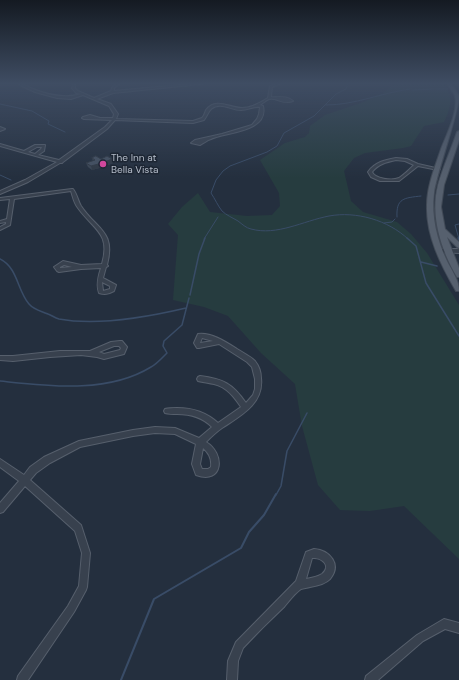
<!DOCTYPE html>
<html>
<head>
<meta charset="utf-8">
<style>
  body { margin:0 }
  canvas { display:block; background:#242f3e }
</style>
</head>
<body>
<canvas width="459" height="680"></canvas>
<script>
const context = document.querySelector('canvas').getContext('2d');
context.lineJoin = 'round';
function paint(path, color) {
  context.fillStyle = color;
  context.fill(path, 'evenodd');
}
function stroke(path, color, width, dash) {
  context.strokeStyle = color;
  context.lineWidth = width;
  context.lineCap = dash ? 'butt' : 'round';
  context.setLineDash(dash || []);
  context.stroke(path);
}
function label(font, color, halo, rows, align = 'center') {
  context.font = font + ' "DM Sans",sans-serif';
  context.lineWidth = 3;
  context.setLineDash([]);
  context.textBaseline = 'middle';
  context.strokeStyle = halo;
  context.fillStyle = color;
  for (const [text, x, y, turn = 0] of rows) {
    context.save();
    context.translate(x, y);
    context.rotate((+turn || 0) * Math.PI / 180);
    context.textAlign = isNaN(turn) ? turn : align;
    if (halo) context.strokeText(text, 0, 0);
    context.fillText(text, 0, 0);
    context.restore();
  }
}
const green = new Path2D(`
  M396 83H443C454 96 451 108 444 122L424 126 411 146 403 148 365 153 354 158 344 171 351 201 363 212 397 222 411 234 427 253 459 305V559L404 506 370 511 340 510 318 485 302 426 295 384 261 353 228 316 204 307 173 300 178 235 168 224 182 207 198 193 210 212 247 216 272 215 280 206 279 193 260 160 285 143 305 137 309 133 310 126 325 115 361 103 382 94Z`);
const streamFar2 = new Path2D(`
  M348 83 346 89 336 94 314 116 284 133 277 146 267 152 230 166 223 171 216 180 211 193C215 199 218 206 222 211 226 215 233 218 238 221 242 224 246 228 251 229 277 236 303 221 329 216 356 211 388 220 408 239
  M436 89H448
  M412 90 434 89
  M0 104 32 111 49 121 48 124 65 132
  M326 105C355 105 381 93 410 89
  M0 175 11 180
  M448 195 459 194
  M397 217C396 198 404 198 421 196
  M384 223 392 222 395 219
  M204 239 218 217
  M459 239 455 225 459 224`);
const streamFar1 = new Path2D(`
  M407 238 416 246 426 283 459 336
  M458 238 459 240
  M0 259C18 268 17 290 29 304 34 310 41 311 48 314 51 315 55 318 59 319 97 326 148 317 186 308
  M421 262 437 266
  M190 295 199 254 205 238
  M0 381C49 386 107 394 151 367 157 364 162 358 167 353L163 346 164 341 182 325 189 298
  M276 495 281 486 287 451 307 413`);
const stream = new Path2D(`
  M121 680 154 599 241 548 249 532 264 515 276 494`);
const minor = new Path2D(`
  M18 83C23 83 28 87 33 89 48 95 64 99 81 94L76 93 72 88 73 83H75V88L78 91 94 98 111 91C112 86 116 83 121 83L114 88V91L200 83H210L113 93 97 99 111 104 118 114 116 119 193 121 202 118C204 116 205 113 206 110 216 97 230 108 242 108 251 108 260 103 268 98L270 86 279 83H282L272 87 271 97C280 98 285 95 293 101 282 105 277 97 269 99 266 100 263 103 260 105L263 106C269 132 226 132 211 139 207 140 204 143 200 145L191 143 195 140 222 134 252 125 257 119 259 114 260 107C254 106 248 110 241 110 231 110 220 101 211 109 208 112 207 116 204 120L193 123 115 120 107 129 63 162 62 163H60L28 182 0 194V191L25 180 57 162 0 146V144L24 151 35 145H45L44 151 38 155 59 160 105 127 112 120 84 119 82 118 83 117 90 115 100 118H113L114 114 109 106 83 95 71 99 57 98 35 92 22 86ZM37 147H42L41 149 35 154 28 152Z
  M0 127 5 129 0 131Z
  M396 158 407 159 418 164 440 169 438 170 418 166 399 181H380L371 177 368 172C375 162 385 160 396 158ZM396 160 405 161 414 165C410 169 404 175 399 178 392 181 375 179 372 172 378 164 387 162 396 160Z
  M72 189H73C77 194 78 201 81 206 97 230 116 231 107 265L108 266 106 267 103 278 116 285 114 291C108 294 105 295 99 293 96 285 98 277 101 268L81 269 59 272 57 271 54 267 63 261 81 265 102 264C111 233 94 230 78 208 74 203 73 197 71 191L14 199 10 225 0 230V227L6 224V222L0 223V221L7 219 10 199 0 200V198ZM64 265 72 267 60 268V267ZM102 282 110 286V289L103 291Z
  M439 249H459V253L437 252V251Z
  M198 334C211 332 226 342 237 349 243 353 250 356 255 361 259 366 261 372 261 378 264 404 240 416 222 428 216 432 211 437 206 442 225 453 224 485 196 475L192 464 196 444 175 434 155 433 133 436 80 447 50 463 36 473 30 480 81 525 90 553 87 587 86 590 74 612 28 680H17L18 676 68 606 79 586 82 553 75 531 25 486 3 512 0 513V503L19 481 0 467V459L24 475 30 467 44 457 79 441 133 430 155 427 175 428 199 438 212 427C202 417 191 414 177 414 173 414 169 414 165 413L164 411 165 409C169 408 173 408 177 408 193 408 206 412 218 423L241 407C234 397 227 387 214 384 209 383 203 382 198 381L197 379 198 377 200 376C223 379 232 383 246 403L253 395 255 389V379L252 367 247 362 219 344 199 348H197L194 343ZM202 338 213 341 200 343ZM203 448C209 453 212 459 211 467L208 469H202L200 464Z
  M120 341H122L127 347 124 354 104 359 97 357 81 355 50 357 13 361 0 360V356H13L60 351H90L111 342ZM114 346H119L121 348 120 350 104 354 99 352Z
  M314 549C330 550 342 565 330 579 325 584 316 586 310 587 307 588 304 588 301 589 295 593 289 601 284 607 270 620 256 634 243 648L238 661 237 680H227L228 661 236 642 296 581 306 552ZM312 558C322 557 332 566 322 574 317 577 311 578 306 579Z
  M444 619 459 623V633L445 629 423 641 378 680H365L366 676 417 635Z`);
const major = new Path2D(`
  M447 83H451C453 87 457 92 459 96 459 111 437 172 434 193 431 216 437 240 447 261 452 271 459 280 459 291H456C441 265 426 236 427 205 427 186 435 167 441 149 446 136 459 110 455 96 453 92 449 87 447 83Z
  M459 131V140L444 185 441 207 445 229 459 242V248L457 247 447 237 459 268V277H457C441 250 430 215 438 185 443 167 451 150 457 132Z`);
const wall = new Path2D(`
  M92 158 101 159 113 163 103 167 92 170 88 167 86 163 93 161Z`);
const shadedWall = new Path2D(`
  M112 159 113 163 103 167 92 170 91 166Z`);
const building = new Path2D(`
  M96 156 101 159 107 156 112 159 102 163 91 166 86 163 95 160 92 158Z`);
const markers = [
  [103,164,4,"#d1479c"]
];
const farPoinames = [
  ["The Inn at",111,158],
  ["Bella Vista",111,170]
];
paint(green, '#263c3f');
stroke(streamFar2, '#394c67', 1);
stroke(streamFar1, '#394c67', 1.5);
stroke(stream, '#394c67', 2);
stroke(minor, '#565f6c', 2);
stroke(major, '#414a57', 2);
paint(minor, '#38414e');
paint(major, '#56606e');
paint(wall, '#3b4654');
paint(shadedWall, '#303945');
paint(building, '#455162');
stroke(building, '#303945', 1);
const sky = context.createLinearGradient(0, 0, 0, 178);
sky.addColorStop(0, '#141a22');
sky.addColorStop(0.47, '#3f4d63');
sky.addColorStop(1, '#3f4d6300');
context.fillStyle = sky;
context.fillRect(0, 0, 459, 178);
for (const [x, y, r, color] of markers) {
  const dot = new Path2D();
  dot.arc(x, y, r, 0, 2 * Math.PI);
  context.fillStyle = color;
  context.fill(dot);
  stroke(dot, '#1d2633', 1.5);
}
label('10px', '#b4bcc9', '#1d2633', farPoinames, 'left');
</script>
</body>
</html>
